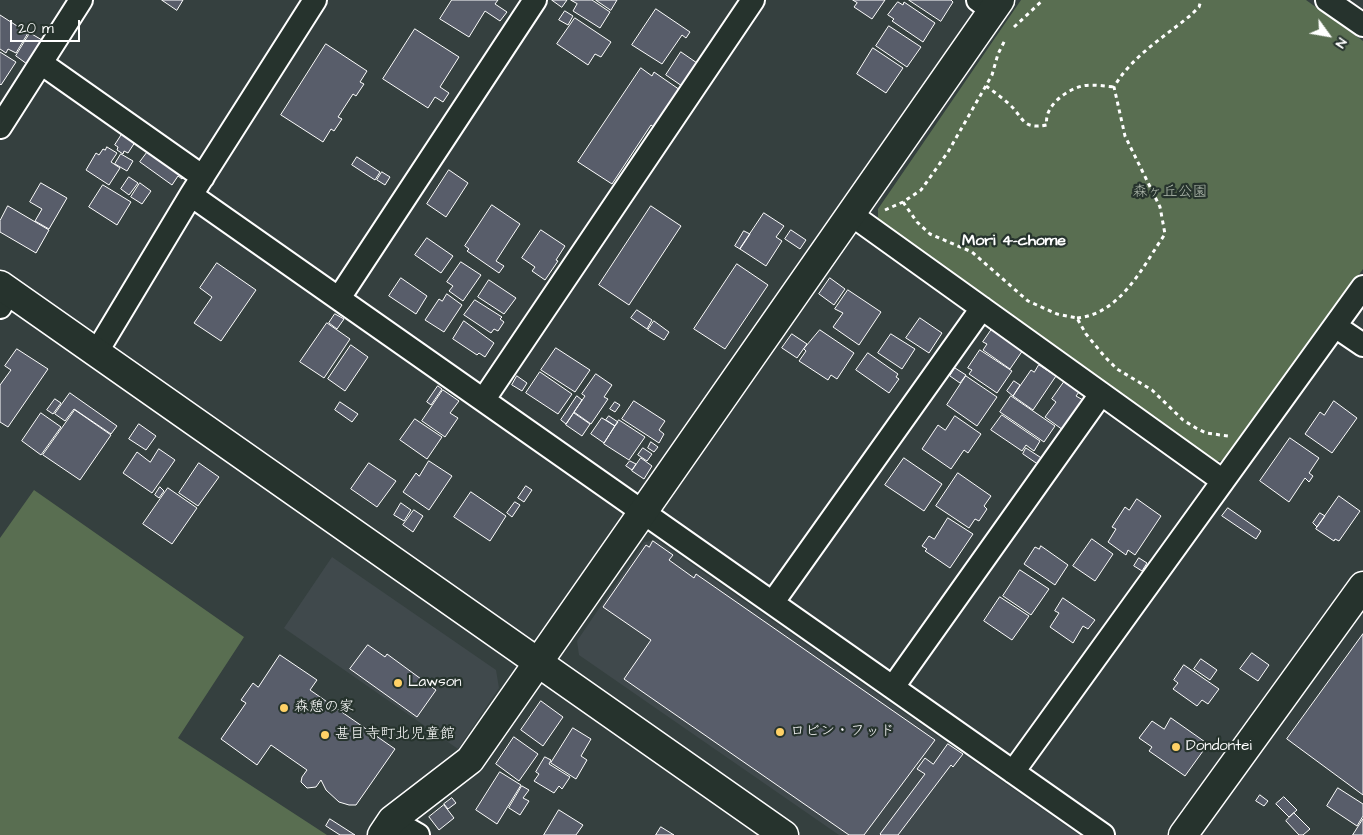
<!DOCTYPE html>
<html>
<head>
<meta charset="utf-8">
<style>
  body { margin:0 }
  #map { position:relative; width:1363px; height:835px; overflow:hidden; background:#35403f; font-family:"Architects Daughter",sans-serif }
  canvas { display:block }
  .north { position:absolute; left:1303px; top:10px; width:50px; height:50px; -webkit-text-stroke:4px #26332d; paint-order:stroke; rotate:122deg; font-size:14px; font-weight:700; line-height:20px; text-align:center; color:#fff }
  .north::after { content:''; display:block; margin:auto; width:18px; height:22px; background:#fff; clip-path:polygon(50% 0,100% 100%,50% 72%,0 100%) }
  .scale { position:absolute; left:10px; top:20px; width:70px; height:22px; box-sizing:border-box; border:2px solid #fff; border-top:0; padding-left:6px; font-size:15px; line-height:18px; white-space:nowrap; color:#fff; -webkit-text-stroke:4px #26332d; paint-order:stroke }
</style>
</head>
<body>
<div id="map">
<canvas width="1363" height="835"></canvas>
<div class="north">N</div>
<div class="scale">20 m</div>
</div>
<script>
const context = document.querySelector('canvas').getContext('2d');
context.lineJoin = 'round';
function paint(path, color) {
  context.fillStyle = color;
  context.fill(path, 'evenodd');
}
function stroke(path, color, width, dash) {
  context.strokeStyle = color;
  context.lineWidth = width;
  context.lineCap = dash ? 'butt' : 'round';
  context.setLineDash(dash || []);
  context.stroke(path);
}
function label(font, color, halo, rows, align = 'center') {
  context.font = font + ' "Architects Daughter","Klee One",sans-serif';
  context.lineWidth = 4.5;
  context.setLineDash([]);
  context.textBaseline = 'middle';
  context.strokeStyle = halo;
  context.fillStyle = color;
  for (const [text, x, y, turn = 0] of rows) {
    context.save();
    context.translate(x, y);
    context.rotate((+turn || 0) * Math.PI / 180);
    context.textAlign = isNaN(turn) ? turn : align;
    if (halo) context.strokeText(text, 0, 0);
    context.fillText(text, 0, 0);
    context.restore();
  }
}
const built = new Path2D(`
  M657 540 966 756 1079 835H839L579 655 577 641 644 542Z
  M332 557 496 670 499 688 458 749 284 628Z`);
const green = new Path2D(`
  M1021 0H1306L1363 41V269L1225 460 1213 462 878 219V209Z
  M34 490 244 637 178 738 327 835H0V538Z`);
const building = new Path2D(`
  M162 0H183L177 10Z
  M452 0H498L495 4 507 12 500 21 485 11 469 37 440 19Z
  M552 0H567L562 7Z
  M571 0H592L610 12 600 28 573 11 577 4Z
  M596 0H617L611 10Z
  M853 0H885L872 19 854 7 857 3Z
  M909 0H951L953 2 941 21Z
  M898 2 903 5 904 2 935 23 923 42 892 21 894 19 888 15Z
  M656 9 690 32 686 38 682 35 662 64 632 45Z
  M565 11 573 16 568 25 559 20Z
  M0 15 28 33 16 53 8 49 6 53 0 49Z
  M575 18 611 42 601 57 595 54 588 65 557 44Z
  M889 26 921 47 907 67 876 46Z
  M415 29 459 57 440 87 449 93 443 102 435 97 428 108 383 79Z
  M30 33 42 40 27 64 16 56Z
  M326 44 367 71 360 82 364 84 356 96 353 94 338 117 342 119 334 131 331 129 323 142 281 115Z
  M873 48 903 68 886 93 857 74Z
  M0 52 16 62 1 85 0 84Z
  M681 52 697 63 682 86 666 75Z
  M641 68 652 76 654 72 680 90 655 128 651 125 612 184 578 162Z
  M126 128 139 136 128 153 124 151 123 154 117 150 118 147 115 145Z
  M152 146 188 171 182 179 178 176 172 185 140 162Z
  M107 147 117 153 111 162 120 168 109 185 86 170 96 153 99 155 103 149 105 150Z
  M121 154 133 161 127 171 115 164Z
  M357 157 380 172 375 180 352 165Z
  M449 170 468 183 446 217 427 204Z
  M382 172 390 177 385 185 377 180Z
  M129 177 138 183 129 195 121 189Z
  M41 183 67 198 49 229 35 221 42 209 30 202Z
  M140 183 151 191 142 204 131 197Z
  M103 185 131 202 117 225 89 207Z
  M492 205 520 224 496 261 504 266 499 273 467 251 469 249 465 246Z
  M8 206 49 230 36 253 0 232V221Z
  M651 206 681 226 629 305 599 285Z
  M764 213 784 226 776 237 782 241 766 266 740 249Z
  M541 230 565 246 556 260 558 261 545 280 532 271 535 267 522 258Z
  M791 230 806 240 800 249 785 239Z
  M744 231 750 234 740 249 735 246Z
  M427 238 453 256 441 273 415 255Z
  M461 262 481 275 463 301 449 291 453 286 447 282Z
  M217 263 256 290 221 341 194 323 212 297 200 288Z
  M737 264 768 285 725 349 694 329Z
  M401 278 427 296 416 314 389 296Z
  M830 278 845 289 834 305 819 294Z
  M489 280 516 298 504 314 478 297Z
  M848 290 881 312 859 345 833 327 843 313 835 309Z
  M447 294 462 305 444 332 425 320 439 299 442 301Z
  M475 300 502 317 500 319 504 322 498 331 494 329 491 333 464 315Z
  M637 310 652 320 647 329 631 318Z
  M335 314 344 319 337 329 329 323Z
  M920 318 942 333 929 353 906 338Z
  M464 321 494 343 485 357 479 353 477 355 453 339Z
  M654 321 669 332 664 340 648 330Z
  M327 323 350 339 324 378 300 362Z
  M992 329 1023 350 1010 369 983 350 987 344 983 342Z
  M820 330 854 353 837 379 831 375 828 380 799 361 806 351 804 349Z
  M792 334 807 344 797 358 782 348Z
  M891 334 915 349 902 369 878 353Z
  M351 345 368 357 345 391 328 379Z
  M556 348 590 370 575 392 541 370Z
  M17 349 48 369 8 427 0 422V385L11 370 5 366Z
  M980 350 1012 371 997 393 969 374 972 370 968 368Z
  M868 353 898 374 896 377 899 379 889 393 856 370Z
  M1039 365 1056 376 1033 410 1013 396 1031 370 1034 372Z
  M955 368 966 375 960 383 950 376Z
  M540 372 572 394 558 414 526 393Z
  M596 374 612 385 604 397 608 399 591 424 574 412 585 396 582 394Z
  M517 376 527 383 522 391 512 385Z
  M966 376 997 397 977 426 947 405Z
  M1014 381 1020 385 1013 396 1007 391Z
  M1064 382 1079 392 1076 396 1083 400 1063 430 1045 417 1056 402 1052 399Z
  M438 386 442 389 431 405 427 402Z
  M443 390 459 401 450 413 458 418 445 437 422 421Z
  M70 393 117 426 111 434 74 409 65 421 55 414Z
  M577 396 582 400 566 424 561 420Z
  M1011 396 1055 426 1044 442 1000 412Z
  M55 399 61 403 53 414 47 410Z
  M634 401 665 421 659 430 664 434 659 443 622 419Z
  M1334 401 1357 418 1332 453 1305 434 1320 412 1324 415Z
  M340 402 358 414 352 422 335 410Z
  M615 402 620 405 615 412 610 409Z
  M75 410 111 435 80 480 43 455Z
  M41 413 61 427 41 455 22 441Z
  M574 413 590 424 582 436 566 425Z
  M1002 415 1040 441 1034 451 1026 445 1022 451 991 430Z
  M609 416 618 422 615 426 606 420Z
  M955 416 981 434 968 453 964 450 951 469 922 449 938 425 945 430Z
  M602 418 615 426 604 443 591 434Z
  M415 419 442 437 427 459 400 440Z
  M619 420 645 437 629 460 604 444Z
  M139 424 156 436 146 450 129 439Z
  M1290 438 1319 458 1309 473 1313 476 1309 482 1305 478 1289 502 1260 481Z
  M651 442 658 447 654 452 648 448Z
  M643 448 652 454 647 461 638 455Z
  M1026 448 1043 459 1039 465 1023 454Z
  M159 449 175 460 152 493 123 473 137 452 150 462Z
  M641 458 652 466 644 479 632 471Z
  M904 458 942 484 924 511 885 485Z
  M429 461 452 476 429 510 403 492 416 473 419 476Z
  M630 461 636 464 632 470 626 466Z
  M199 463 219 477 198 506 179 493Z
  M369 463 396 481 377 507 351 489Z
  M958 473 991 496 984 506 987 509 979 521 975 519 969 528 936 506Z
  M526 486 532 490 524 502 518 498Z
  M160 487 164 491 159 498 155 495Z
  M168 488 197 508 172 544 143 524Z
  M471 492 506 516 490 541 454 517Z
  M1339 496 1360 511 1339 541 1335 539 1334 541 1316 529Z
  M1137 499 1161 516 1135 555 1128 550 1126 555 1108 542 1116 529 1112 527 1125 507 1129 510Z
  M515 502 520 505 512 517 507 513Z
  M401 503 411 510 404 521 394 515Z
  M1228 508 1261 531 1256 539 1222 516Z
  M414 510 423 516 413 532 403 525Z
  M1320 513 1325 516 1317 527 1313 523Z
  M948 518 973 534 950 568 925 551 927 549 922 546 929 536 934 539Z
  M1092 539 1113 554 1095 581 1073 566Z
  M653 541 673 555 669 560 694 578 696 574 935 740 864 835H849L624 679 651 640 603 607 646 545 649 547Z
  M1041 546 1068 565 1055 585 1024 564 1035 547 1039 549Z
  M1139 558 1147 563 1142 571 1134 566Z
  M1020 570 1049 589 1031 615 1003 596Z
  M1000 597 1029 616 1012 640 984 621Z
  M1063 598 1095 620 1088 629 1083 626 1073 643 1050 627 1059 613 1055 611Z
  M1363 634V795L1287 739Z
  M368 645 385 657 387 654 436 690 417 717 350 669Z
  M1252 653 1269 665 1258 681 1240 669Z
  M280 655 317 680 310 690 395 749 356 805H349L339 802 326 790 321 780 316 787 307 788 301 782 302 777 307 770 271 745 257 765 221 739 246 703 241 700 253 683 258 687Z
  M1201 659 1217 670 1210 680 1194 669Z
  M1184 665 1219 689 1208 704 1202 700 1197 706 1173 689 1178 683 1174 680Z
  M541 701 563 717 543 746 521 730Z
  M1171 718 1208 744 1185 776 1149 751 1152 747 1139 738 1152 721 1164 729Z
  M573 728 591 739 581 756 587 760 576 779 551 763Z
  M514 737 538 754 519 781 496 764Z
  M948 744 963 754 953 767 951 765 898 835H881L880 834 925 774 917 769 925 758 933 764Z
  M545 757 551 760 549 764 570 777 562 789 559 786 554 793 534 781 539 774 536 772Z
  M500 772 521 785 497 824 476 810Z
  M522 786 529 790 523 798 529 801 520 815 509 808Z
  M1338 788 1363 804V816L1357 826 1327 806Z
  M1260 795 1268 801 1264 806 1256 801Z
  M1284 797 1297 810 1289 817 1276 804Z
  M452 798 456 803 448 809 444 804Z
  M444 805 454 818 439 830 429 817Z
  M559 810 583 825 576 835H544Z
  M1294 813 1310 829 1303 835H1299L1286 821Z
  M330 819 355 835H340L326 826Z
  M1363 819V835H1353Z
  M661 827 674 835H656Z`);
const path = new Path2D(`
  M1014 27 1043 0
  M986 86C993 91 1001 97 1008 103 1024 117 1021 130 1047 125 1043 107 1066 90 1082 86 1092 84 1104 86 1114 87
  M903 202 917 222 930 234 972 252 1028 301 1057 314 1077 318 1086 334 1105 357 1117 369 1152 390 1183 420 1196 428 1206 433 1228 436
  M885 210 903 202 921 190 948 152 992 75 998 54 1005 40
  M1077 318C1121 314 1143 266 1165 234L1160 207 1125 136 1114 87C1131 57 1164 37 1191 15L1199 7 1201 0`);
const street = new Path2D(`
  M978 0 993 11
  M1327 0 1363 25
  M41 63 203 177
  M0 127 81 0
  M191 195 1103 835
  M852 215 1223 481
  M339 298 535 0
  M0 307 9 291
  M1335 326 1363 345
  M96 353 191 195 315 0
  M484 399 753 0
  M773 602 982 308
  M893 687 1101 394
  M1013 772 1363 287
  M392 820 418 835`);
const secondary = new Path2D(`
  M0 285 784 835
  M382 835 392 820 470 760 1000 0
  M1183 835 1363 586`);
const markers = [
  [398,683,5,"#ffd166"],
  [284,708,5,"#ffd166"],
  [780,732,5,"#ffd166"],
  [325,735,5,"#ffd166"],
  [1176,747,5,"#ffd166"]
];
const parkNames = [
  ["森ヶ丘公園",1170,193]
];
const poiNames = [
  ["Lawson",408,683],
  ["森憩の家",294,708],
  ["ロビン・フッド",790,732],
  ["甚目寺町北児童館",335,735],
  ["Dondontei",1186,747]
];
const neighbourhoodNames = [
  ["Mori 4-chome",1014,242]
];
paint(built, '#40494c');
paint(green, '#596e51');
paint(building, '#585d6a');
stroke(building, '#fff', 1);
stroke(street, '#fff', 26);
stroke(secondary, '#fff', 31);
stroke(path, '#fff', 3, [4, 4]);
stroke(street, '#26332d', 22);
stroke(secondary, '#26332d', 28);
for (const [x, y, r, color] of markers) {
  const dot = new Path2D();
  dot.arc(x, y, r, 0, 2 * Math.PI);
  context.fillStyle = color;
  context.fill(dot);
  stroke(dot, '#26332d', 2);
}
label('15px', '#b4beb1', '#26332d', parkNames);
label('15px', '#fff', '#26332d', poiNames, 'left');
label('bold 16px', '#fff', '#26332d', neighbourhoodNames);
</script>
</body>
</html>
